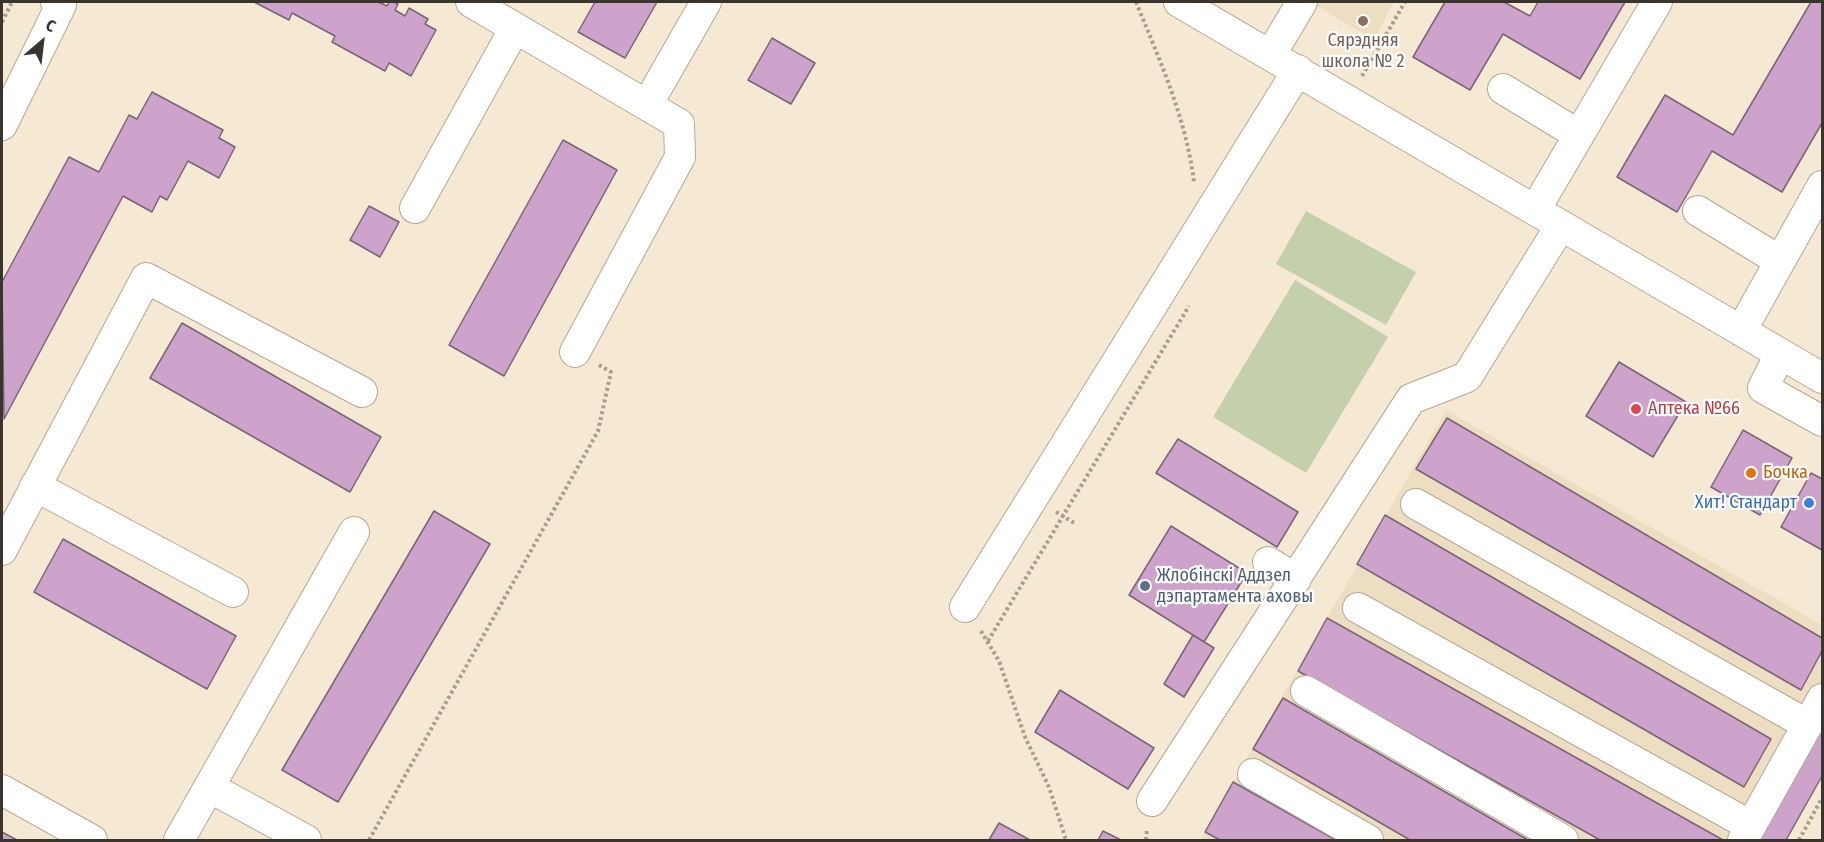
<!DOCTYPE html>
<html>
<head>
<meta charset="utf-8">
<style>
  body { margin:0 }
  #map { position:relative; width:1824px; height:842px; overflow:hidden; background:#f5e9d3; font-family:"Fira Sans Condensed",sans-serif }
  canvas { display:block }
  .frame { position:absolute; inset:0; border:3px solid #39342c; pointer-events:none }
  .north { position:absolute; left:12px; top:12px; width:60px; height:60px; -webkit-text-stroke:4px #fff; paint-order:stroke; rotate:28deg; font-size:16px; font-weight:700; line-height:24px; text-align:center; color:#39342c }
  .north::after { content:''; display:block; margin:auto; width:21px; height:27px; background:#39342c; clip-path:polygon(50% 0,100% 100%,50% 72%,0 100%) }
</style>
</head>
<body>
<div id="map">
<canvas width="1824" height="842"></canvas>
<div class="frame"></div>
<div class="north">С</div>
</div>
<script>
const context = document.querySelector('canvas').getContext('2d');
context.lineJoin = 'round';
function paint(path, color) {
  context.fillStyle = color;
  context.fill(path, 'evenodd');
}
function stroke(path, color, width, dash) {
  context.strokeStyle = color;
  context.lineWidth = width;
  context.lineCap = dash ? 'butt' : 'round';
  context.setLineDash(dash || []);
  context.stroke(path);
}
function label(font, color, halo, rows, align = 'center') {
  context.font = font + ' "Fira Sans Condensed",sans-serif';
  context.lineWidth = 4.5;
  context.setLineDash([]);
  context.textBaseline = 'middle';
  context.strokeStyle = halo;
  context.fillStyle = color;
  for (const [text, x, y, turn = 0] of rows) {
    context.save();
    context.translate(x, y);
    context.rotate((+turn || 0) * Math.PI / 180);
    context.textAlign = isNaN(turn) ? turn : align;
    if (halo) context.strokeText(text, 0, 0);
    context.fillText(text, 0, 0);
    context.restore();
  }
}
const built = new Path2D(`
  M1310 2H1394L1374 40Z
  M1446 410 1822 625V776L1786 840H1200Z`);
const green = new Path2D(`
  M1306 211 1416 272 1386 325 1276 264Z
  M1295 280 1388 337 1306 473 1213 417Z`);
const building = new Path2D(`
  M254 2H378L387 6 389 2H393L398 4 395 10 405 16 409 8 428 19 425 24 436 30 411 76 389 63 385 71 332 42 335 36 292 13 289 20Z
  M595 2H657L625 58 578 32Z
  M1445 2H1504L1530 16 1538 2H1625L1580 79 1503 34 1470 90 1413 57Z
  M1811 2H1822V123L1782 192 1712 151 1677 212 1617 177 1665 95 1733 135Z
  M772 38 815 63 791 104 748 80Z
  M152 92 223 130 219 138 235 147 219 178 188 161 167 200 160 196 152 212 123 196 4 419 2 282 69 157 99 172 129 115 137 119Z
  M563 140 617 170 504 376 449 345Z
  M369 206 399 222 380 257 350 240Z
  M182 323 381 437 350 492 150 378Z
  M1619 362 1686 402 1653 457 1586 416Z
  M1447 418 1822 638V651L1801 690 1416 469Z
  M1743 430 1792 458 1760 515 1711 487Z
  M1178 439 1298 512 1277 547 1156 473Z
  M1811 473 1822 479V550L1781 527Z
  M434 511 490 544 338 802 282 770Z
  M1385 515 1771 739 1744 787 1357 564Z
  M1171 526 1247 573 1204 642 1129 595Z
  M63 539 236 636 207 689 34 592Z
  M1327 618 1723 840H1600L1298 671Z
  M1193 635 1214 648 1184 697 1164 684Z
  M1060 690 1154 748 1128 789 1035 732Z
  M1283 698 1528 840H1410L1253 749Z
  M1822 726V776L1786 840H1758Z
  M1233 782 1336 840H1220L1205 832Z
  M999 823 1030 840H989Z
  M1103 831 1121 840H1098Z
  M2 832 17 840H2Z`);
const path = new Path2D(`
  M1136 2C1160 61 1186 118 1194 182
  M2 22 12 2
  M1362 76 1405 2
  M1056 512 1076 524
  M981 631 999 661 1025 737 1049 787 1066 840
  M988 641 1189 306
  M369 840 598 431 611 372 599 365
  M1146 840 1147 829
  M1799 840 1822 798`);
const minor = new Path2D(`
  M471 2 679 124 680 157 575 352
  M1179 2 1822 378
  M1271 54 1302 2
  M1503 89 1579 135
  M647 105 706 2
  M2 125 61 5 56 2
  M415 208 515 28
  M1535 210 1657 2
  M1698 211 1780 261
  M1741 331 1822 186
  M1780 354 1763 388 1822 421
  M35 486 233 592
  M1416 504 1808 725
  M2 550 146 278 362 392
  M1268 562 1296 579
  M965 607 1298 70
  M1358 608 1751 826
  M1306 691 1563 840
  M1253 774 1368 840
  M209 787 306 840
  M2 790 92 840
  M1152 801 1411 399 1467 377 1561 225
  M179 840 354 532
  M1743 840 1822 699`);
const markers = [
  [1363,21,6,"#8d6e63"],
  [1636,409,6,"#e0444e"],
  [1751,473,6,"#e8710a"],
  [1809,503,6,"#3f7fe0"],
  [1145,586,6,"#5c6f8a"]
];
const educationNames = [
  ["Сярэдняя",1363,41],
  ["школа № 2",1363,62]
];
const healthNames = [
  ["Аптека №66",1648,409]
];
const foodNames = [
  ["Бочка",1763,473]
];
const shopNames = [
  ["Хит! Стандарт",1797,503]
];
const serviceNames = [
  ["Жлобінскі Аддзел",1157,576],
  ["дэпартамента аховы",1157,597]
];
paint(built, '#eddec1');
paint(green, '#c3d0ab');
paint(building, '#cea3cb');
stroke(building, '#776676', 1.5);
stroke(minor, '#b4a994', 32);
stroke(path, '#a79e8e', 4, [3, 3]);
stroke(minor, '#fff', 30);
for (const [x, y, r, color] of markers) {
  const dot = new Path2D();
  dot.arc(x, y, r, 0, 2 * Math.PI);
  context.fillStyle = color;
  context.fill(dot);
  stroke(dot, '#fff', 2);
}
label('18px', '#785e54', '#fff', educationNames);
label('18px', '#be3a42', '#fff', healthNames, 'left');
label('18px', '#c56008', '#fff', foodNames, 'left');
label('18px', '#366cbe', '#fff', shopNames, 'right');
label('18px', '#4e5e75', '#fff', serviceNames, 'left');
</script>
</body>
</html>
